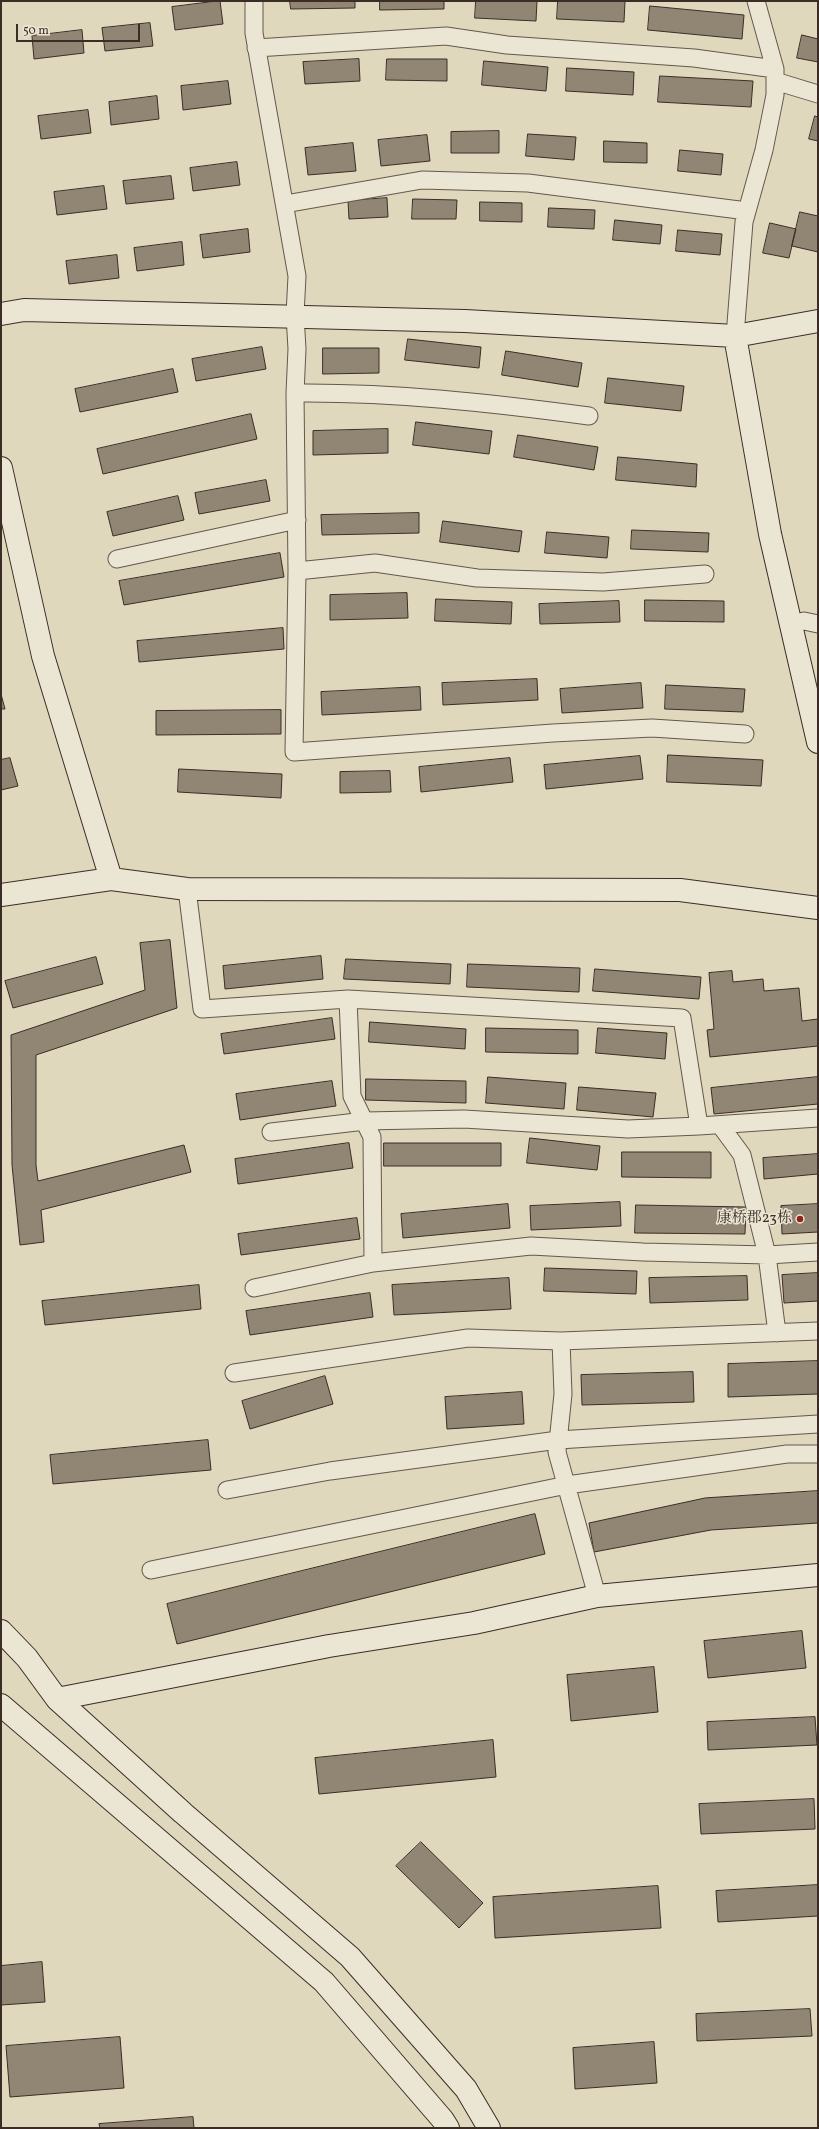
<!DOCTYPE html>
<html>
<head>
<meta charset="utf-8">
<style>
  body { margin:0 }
  #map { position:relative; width:819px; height:2129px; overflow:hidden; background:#e0d8bc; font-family:Vollkorn,serif }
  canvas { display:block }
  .frame { position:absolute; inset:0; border:2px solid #3c2c26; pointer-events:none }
  .scale { position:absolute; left:16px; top:24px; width:124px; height:18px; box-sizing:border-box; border:2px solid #3c2c26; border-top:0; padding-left:5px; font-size:12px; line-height:14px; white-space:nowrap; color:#3c2c26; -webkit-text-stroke:3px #ebe6d3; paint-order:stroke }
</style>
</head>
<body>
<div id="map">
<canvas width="819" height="2129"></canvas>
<div class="frame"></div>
<div class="scale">50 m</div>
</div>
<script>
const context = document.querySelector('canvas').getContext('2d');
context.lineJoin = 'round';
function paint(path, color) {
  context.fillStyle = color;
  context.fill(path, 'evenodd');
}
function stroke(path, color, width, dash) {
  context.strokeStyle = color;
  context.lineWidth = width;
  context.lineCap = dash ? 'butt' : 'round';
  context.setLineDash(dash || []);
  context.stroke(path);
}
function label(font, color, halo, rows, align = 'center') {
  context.font = font + ' Vollkorn,"Noto Serif SC",serif';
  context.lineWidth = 3;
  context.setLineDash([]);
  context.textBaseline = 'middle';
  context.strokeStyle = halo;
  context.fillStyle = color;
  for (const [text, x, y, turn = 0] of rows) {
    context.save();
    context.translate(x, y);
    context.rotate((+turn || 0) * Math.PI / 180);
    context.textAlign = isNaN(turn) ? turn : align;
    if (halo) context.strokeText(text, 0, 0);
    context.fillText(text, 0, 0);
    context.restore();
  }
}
const building = new Path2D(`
  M220 1 223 24 175 30 172 7Z
  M290 1H355V8L291 9Z
  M380 1H444V9L380 10Z
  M476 1H537L536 21 475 18Z
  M558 1H625L624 22 557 19Z
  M650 6 744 15 742 39 648 30Z
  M150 23 153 46 105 51 102 28Z
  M82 30 84 53 34 59 32 36Z
  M802 35 818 39V62L797 58Z
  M359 59 360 81 305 84 303 62Z
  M387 59H447V81L386 80Z
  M484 61 548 67 546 91 482 85Z
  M567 68 634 72 633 95 566 91Z
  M660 76 753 81 751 107 658 102Z
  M228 81 231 104 183 110 181 86Z
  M157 96 159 119 111 125 109 102Z
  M88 110 91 133 41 139 38 116Z
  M815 116 818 117V141L809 139Z
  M499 131V153H451V132Z
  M528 134 576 137 574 160 526 156Z
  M427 135 430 161 381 166 378 140Z
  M604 141 647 143V163L604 162Z
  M353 143 356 171 308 175 305 148Z
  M680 150 723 154 721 175 678 171Z
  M237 162 240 185 193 191 190 168Z
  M171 176 174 199 126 204 123 181Z
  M104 186 107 209 57 215 54 192Z
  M387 198 388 217 349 219 348 201Z
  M413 199 457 200 456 219H412Z
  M480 202 522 203V222L480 221Z
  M549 208 595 210 594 229 548 227Z
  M800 212 818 216V252L792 246Z
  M615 220 662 225 660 244 613 240Z
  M770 223 796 229 789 258 763 253Z
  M248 229 250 252 203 258 200 235Z
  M678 230 722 234 720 255 676 251Z
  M182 242 184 265 137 271 134 248Z
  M117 255 119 278 69 284 66 261Z
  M408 339 481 347 479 368 405 360Z
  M262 347 266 369 196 381 192 359Z
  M323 348H379V373L323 374Z
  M506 351 582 363 578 387 502 375Z
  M173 369 178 392 80 412 75 389Z
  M608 378 684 386 681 411 605 403Z
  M251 414 257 439 103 474 97 449Z
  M416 422 492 431 489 454 413 445Z
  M388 429V453L313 455V431Z
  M518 435 598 447 594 470 514 457Z
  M618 457 697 464 696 487 616 480Z
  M266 480 270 501 199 514 195 493Z
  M178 496 184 520 113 536 107 512Z
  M419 513V533L322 535 321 515Z
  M443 521 522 531 519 552 440 542Z
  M632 530 709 533 708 552 631 549Z
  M547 532 609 537 607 558 545 553Z
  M280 553 284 577 124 605 119 581Z
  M407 593 408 618 330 620V595Z
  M436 599 512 602 511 624 435 621Z
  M645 600 724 601V622L645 621Z
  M619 601 620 622 540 624 539 604Z
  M283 628 284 649 139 662 137 641Z
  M537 679 538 700 443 705 442 683Z
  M641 683 643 708 562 713 560 689Z
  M666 685 745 689 743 712 665 709Z
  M420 687 421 710 322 715 321 692Z
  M1 694 5 709H1Z
  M281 710V734L156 735V711Z
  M668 755 763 760 761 786 667 782Z
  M640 756 643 779 546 789 544 765Z
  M10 758 18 786 1 790V760Z
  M510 758 513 782 421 792 419 767Z
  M179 769 282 774 281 798 178 792Z
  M390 771 391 792 340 793V772Z
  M170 940 177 1008 36 1055V1165L38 1181 184 1145 191 1172 41 1210 44 1242 20 1245 12 1165 11 1035 145 990 140 943Z
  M321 956 323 979 225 989 223 966Z
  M96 957 103 984 13 1008 5 981Z
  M346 959 451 964 450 984 344 979Z
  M468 964 580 968 579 992 467 987Z
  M595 969 701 977 699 999 593 991Z
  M732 971 733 982 763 979 764 991 799 988 802 1021 818 1019V1046L710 1057 707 1030 714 1029 709 973Z
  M332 1018 335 1039 224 1054 221 1034Z
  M370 1022 466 1029 465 1049 369 1042Z
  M486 1028 578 1030V1054L486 1052Z
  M598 1028 667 1033 665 1059 596 1053Z
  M488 1077 566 1083 564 1109 486 1103Z
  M818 1077V1104L714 1114 711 1088Z
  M366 1079 466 1081V1103L366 1100Z
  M332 1081 336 1106 240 1120 236 1094Z
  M579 1087 656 1093 653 1117 577 1110Z
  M530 1138 600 1146 597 1170 527 1163Z
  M349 1143 353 1168 238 1184 235 1159Z
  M384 1143H501V1166H384Z
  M622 1152H711V1178L622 1177Z
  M818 1154V1174L764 1179 763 1158Z
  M620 1202 621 1226 531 1230 530 1206Z
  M508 1204 510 1228 403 1238 401 1214Z
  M818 1204V1232L782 1234 781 1206Z
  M636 1205 746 1207 745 1234 635 1233Z
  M357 1218 360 1239 241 1255 238 1234Z
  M545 1268 637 1271 636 1294 544 1291Z
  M818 1273V1301L784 1303 782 1275Z
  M747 1276 748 1300 650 1303 649 1278Z
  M509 1278 511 1309 394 1315 392 1285Z
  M199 1285 201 1309 45 1325 42 1301Z
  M370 1293 373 1317 250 1335 246 1311Z
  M818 1361V1394L728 1397V1364Z
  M693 1372 694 1402 582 1405 581 1375Z
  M325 1376 333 1404 250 1429 242 1401Z
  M522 1392 524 1424 447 1429 445 1397Z
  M208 1440 211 1470 53 1484 50 1455Z
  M818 1491V1523L711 1530 594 1552 589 1523 705 1498Z
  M535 1514 545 1554 177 1644 167 1604Z
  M802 1631 806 1668 708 1678 704 1641Z
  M654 1667 658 1712 571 1721 567 1675Z
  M815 1717 817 1745 708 1750 707 1722Z
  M493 1740 496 1777 319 1794 315 1758Z
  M814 1799 815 1829 701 1834 699 1804Z
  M421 1842 483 1903 459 1928 396 1866Z
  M818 1885V1916L718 1922 716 1891Z
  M658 1886 661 1928 495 1938 493 1897Z
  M42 1962 45 2002 1 2005V1966Z
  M810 2009 812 2036 697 2041 696 2014Z
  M120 2037 124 2088 10 2097 6 2046Z
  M654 2042 657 2083 575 2089 573 2048Z
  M193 2117 194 2128H100L99 2124Z`);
const street = new Path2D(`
  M254 1V33L297 276 295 315 297 349 295 393 297 571 294 752 553 733 652 728 745 734
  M256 48 446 36 507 45 694 58 775 69
  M775 81 818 94
  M285 204 422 180 528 183 747 211
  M735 336 744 222 764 150 775 95V69L756 1
  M295 393C393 392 491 403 589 416
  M117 559 297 520
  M297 571 375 563 477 578 603 582 705 574
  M791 624 804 621 818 624
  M187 889 202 1009 348 999 682 1018 699 1126 818 1118
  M348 999 352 1096 372 1137 373 1263
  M720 1125 742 1155 767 1255 777 1333
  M271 1132 365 1121 464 1119 628 1129 699 1126
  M254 1288 373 1263 531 1246 643 1252 767 1255 818 1252
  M234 1373 468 1338 561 1341
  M227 1490 330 1471 558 1440 818 1424
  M151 1570 567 1485 787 1454H818
  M597 1596 557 1452 563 1394 561 1341 818 1331`);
const secondary = new Path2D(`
  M1 314 24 310 465 321 735 336 818 321
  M735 336 770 534 818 742
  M1 468 43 656 111 879
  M1 895 111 879 187 889 680 890 818 908
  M1 1631 27 1658 57 1699 183 1813 350 1957 466 2089 489 2128
  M57 1699 329 1646 474 1623 597 1596 818 1575
  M1 1705 324 1982 443 2120 448 2128`);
const markers = [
  [800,1219,4,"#8f2418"]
];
const poiNames = [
  ["康桥郡23栋",792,1219]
];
paint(building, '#918574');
stroke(building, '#3c2c26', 1);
stroke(street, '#65574c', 19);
stroke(secondary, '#3c2c26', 24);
stroke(street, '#ebe6d3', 17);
stroke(secondary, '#ebe6d3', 22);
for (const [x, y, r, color] of markers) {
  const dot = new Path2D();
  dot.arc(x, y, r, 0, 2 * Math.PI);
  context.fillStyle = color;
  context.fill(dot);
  stroke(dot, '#ebe6d3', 1.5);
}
label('15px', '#3c2c26', '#ebe6d3', poiNames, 'right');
</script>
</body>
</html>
